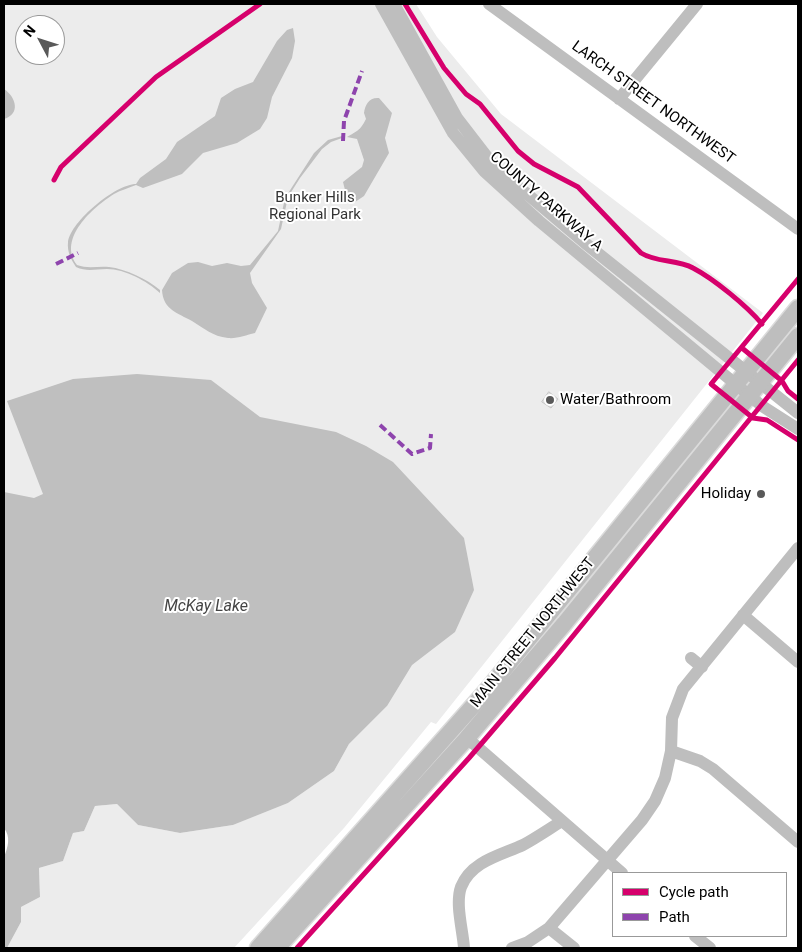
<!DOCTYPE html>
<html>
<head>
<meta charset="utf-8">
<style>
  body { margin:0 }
  #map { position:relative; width:802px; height:952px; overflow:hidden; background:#fff; font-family:Roboto,sans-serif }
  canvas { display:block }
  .frame { position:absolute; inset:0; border:5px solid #000; pointer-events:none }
  .legend { position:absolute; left:612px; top:872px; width:175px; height:65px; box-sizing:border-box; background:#fff; border:1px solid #999; margin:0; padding:6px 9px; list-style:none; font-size:15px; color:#000 }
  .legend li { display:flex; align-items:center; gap:10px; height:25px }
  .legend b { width:25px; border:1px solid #999 }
  .north { position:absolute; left:15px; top:15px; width:50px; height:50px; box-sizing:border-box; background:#fff; border:1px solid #999; border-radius:50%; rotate:310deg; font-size:14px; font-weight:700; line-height:20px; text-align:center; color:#000 }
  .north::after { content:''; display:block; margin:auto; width:18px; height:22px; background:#595959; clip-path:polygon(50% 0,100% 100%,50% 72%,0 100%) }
</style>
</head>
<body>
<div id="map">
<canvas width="802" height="952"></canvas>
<div class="frame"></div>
<ul class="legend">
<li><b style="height:6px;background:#d6006c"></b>Cycle path</li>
<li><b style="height:6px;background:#8e44ad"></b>Path</li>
</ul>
<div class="north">N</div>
</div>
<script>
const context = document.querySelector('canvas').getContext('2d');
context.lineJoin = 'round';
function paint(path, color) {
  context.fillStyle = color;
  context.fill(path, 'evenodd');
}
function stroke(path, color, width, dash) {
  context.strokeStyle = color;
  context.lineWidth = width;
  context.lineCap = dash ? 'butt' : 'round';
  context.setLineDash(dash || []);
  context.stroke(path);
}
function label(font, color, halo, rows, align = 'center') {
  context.font = font + ' Roboto,sans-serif';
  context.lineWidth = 4;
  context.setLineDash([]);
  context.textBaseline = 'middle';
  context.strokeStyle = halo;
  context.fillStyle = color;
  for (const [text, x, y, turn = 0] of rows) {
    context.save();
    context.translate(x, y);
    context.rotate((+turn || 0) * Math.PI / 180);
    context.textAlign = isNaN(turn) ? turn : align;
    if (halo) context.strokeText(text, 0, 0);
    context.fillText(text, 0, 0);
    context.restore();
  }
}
const green = new Path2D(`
  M4 4H416L437 37 501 114 763 313 436 724 431 722 344 828 234 948H7L21 922V907L40 897 39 868 63 861 73 833 84 831 95 806 117 804 138 825 180 833 233 825 288 803 334 771 349 744 387 706 4 508ZM25 25H55V55H25Z`);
const water = new Path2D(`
  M293 28 295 41 292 58 272 97 267 118 260 129 237 143 203 153 182 174 143 188 136 185C129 188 121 190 114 194 93 207 57 239 77 265 88 269 97 266 109 267 126 269 147 279 160 290V293C147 281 125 269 107 269 95 269 87 272 76 267 71 259 67 252 68 242 71 221 116 184 136 184L140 178 166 159 177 142 215 116 221 98 235 89 253 82 277 41 287 30Z
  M4 89C16 97 21 114 4 119Z
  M379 98 392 113 385 138 389 153 364 196 355 202 345 190 343 182 362 167 364 160 357 139 347 137C357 131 360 131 366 119L364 113C365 105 369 97 379 98Z
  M342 136V138L331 142 322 149 300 178 288 197 281 229 250 273 252 283 267 308 255 333C246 335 237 339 228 338 212 336 205 329 192 321 178 313 163 310 162 290L172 273 188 263 198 262 212 266 227 263 241 266 250 265 278 231 285 198 314 153 328 140Z
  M137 374 211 380 260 417 336 432 366 446 393 462 464 538 474 590 455 632 412 665 387 706 349 744 334 771 288 803 233 825 180 833 138 825 117 804 95 806 84 831 73 833 63 861 39 868 40 897 21 907V922L7 948H4V857C8 847 11 837 4 828V492L34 498 43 494 7 401 73 379Z`);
const building = new Path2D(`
  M549 392 558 399 551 408 542 402Z`);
const minor = new Path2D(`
  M381 4 453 133 484 171 539 221 762 406 798 429
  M394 4 457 118 494 166 585 243 798 413
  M489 4 798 229
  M619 99 697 4
  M743 615 798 662
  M691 658 702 667
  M467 738 622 873
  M671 751 700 761 713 769 798 842
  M549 928 574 948
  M695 936 710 948
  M464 948C463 931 455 904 461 887 471 861 501 855 523 845 536 838 549 829 562 821
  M512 948 528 942 549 928 642 820 655 801 665 778 671 751 672 718 683 689 798 548`);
const major = new Path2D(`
  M258 948 489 688 798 308
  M277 948 467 738 564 624 798 336`);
const quiet = new Path2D(`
  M343 141 344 121 362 71
  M56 264 78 253
  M380 425 412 454 430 448 431 434`);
const cycleway = new Path2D(`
  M405 4 444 68 466 94 480 104 518 151 534 164 578 187 641 253C657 263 677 259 693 268 714 279 747 306 762 324
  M54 180 61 167 156 77 260 4
  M798 279 711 384 753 418 767 420 798 440
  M742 348 782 381 788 391 798 399
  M297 948 469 758 555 658 798 360`);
const markers = [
  [550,400,5,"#595959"],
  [761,494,5,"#595959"]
];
const streetNames = [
  ["LARCH STREET NORTHWEST",653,103,36],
  ["COUNTY PARKWAY A",546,202,41],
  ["MAIN STREET NORTHWEST",533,633,-51]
];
const parkNames = [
  ["Bunker Hills",315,198],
  ["Regional Park",315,215]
];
const poiNames = [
  ["Water/Bathroom",560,400],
  ["Holiday",751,494,"right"]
];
const waterNames = [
  ["McKay Lake",206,607]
];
paint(green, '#ececec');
paint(water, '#bfbfbf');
paint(building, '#dfdfdf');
stroke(building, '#c7c7c7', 1);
stroke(major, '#dbdbdb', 19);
stroke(minor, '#bebebe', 12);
stroke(major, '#bebebe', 16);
stroke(quiet, '#8e44ad', 4, [8, 4]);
stroke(cycleway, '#d6006c', 5);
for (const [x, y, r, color] of markers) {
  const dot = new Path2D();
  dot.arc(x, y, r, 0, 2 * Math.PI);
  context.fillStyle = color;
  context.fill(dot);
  stroke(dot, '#fff', 2);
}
label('15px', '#000', '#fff', streetNames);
label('15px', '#333', '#fff', parkNames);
label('15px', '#000', '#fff', poiNames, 'left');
label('italic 16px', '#444', '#fff', waterNames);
</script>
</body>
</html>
